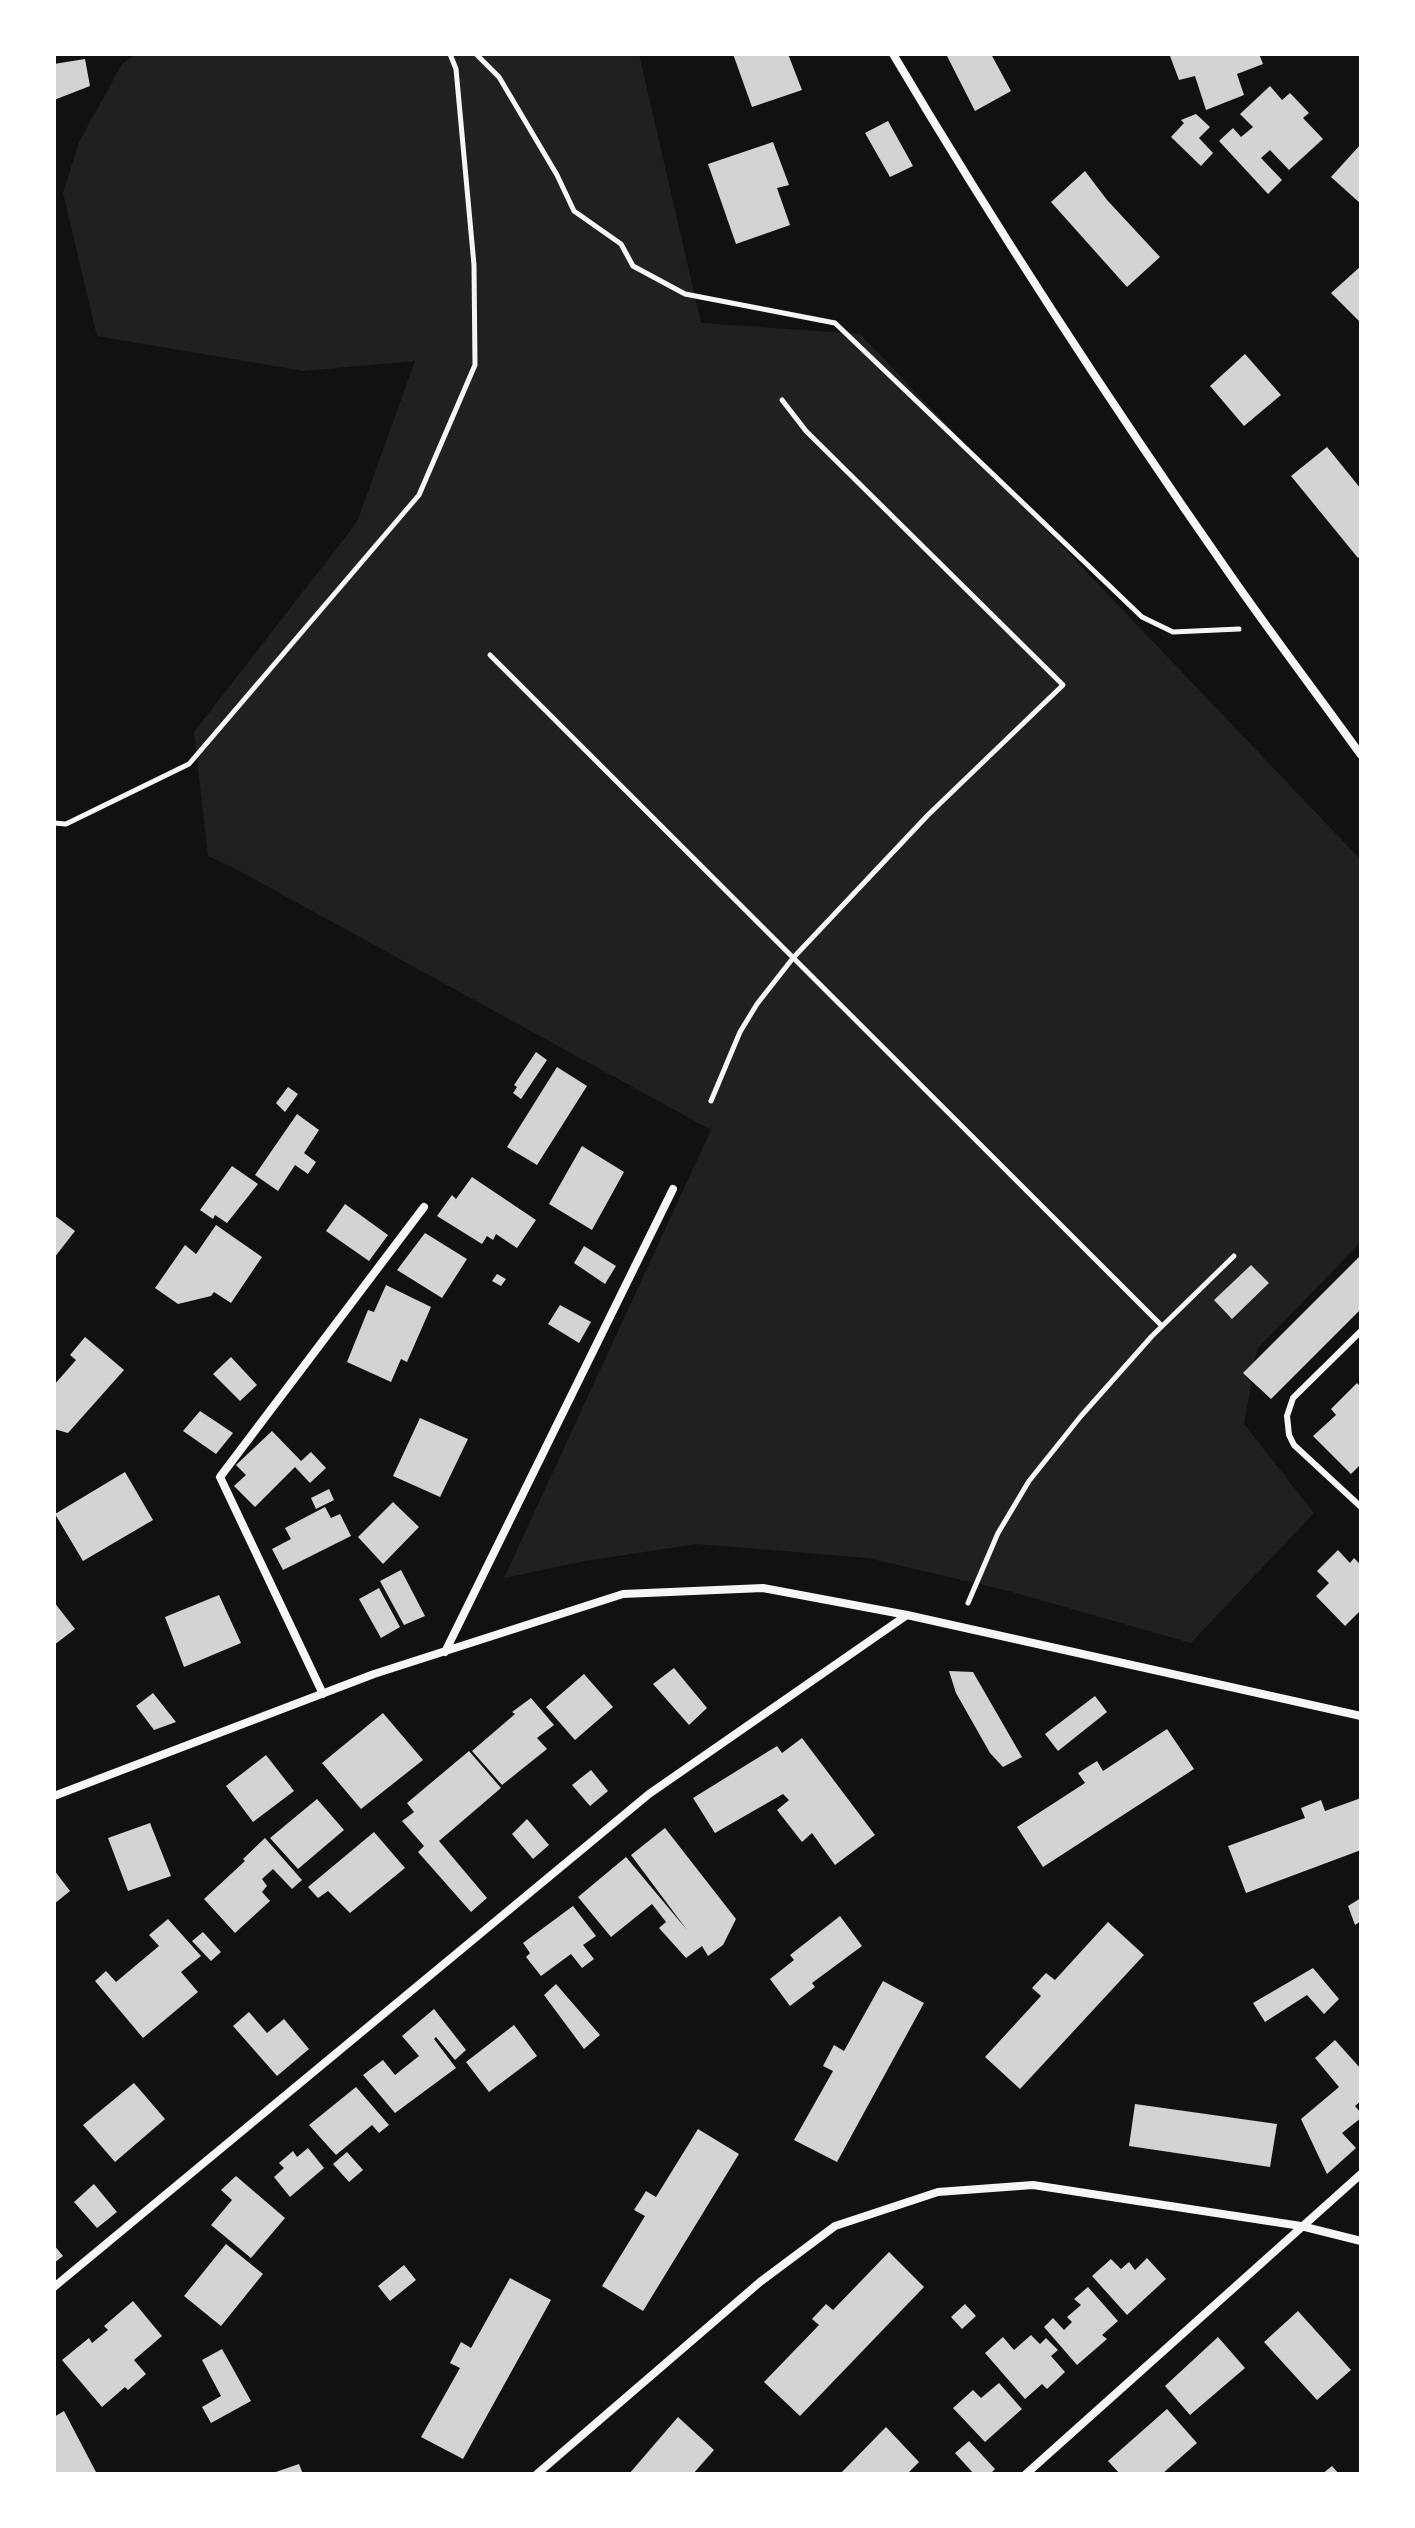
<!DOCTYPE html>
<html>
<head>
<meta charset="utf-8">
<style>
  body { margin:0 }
  #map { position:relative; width:1415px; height:2528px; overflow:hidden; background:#111; font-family:"Titillium Web",sans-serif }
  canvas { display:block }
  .frame { position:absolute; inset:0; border:56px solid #fff; pointer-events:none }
</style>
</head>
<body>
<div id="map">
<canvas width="1415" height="2528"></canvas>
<div class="frame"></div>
</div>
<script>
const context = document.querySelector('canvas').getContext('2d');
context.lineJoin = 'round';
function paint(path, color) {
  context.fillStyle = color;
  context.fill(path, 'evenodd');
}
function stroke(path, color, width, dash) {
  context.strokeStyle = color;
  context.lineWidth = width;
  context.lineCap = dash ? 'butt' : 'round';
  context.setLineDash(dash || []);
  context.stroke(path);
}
const green = new Path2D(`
  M136 54H639L701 323 860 334 1361 860V1242L1257 1349 1244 1424 1314 1513 1191 1643 1009 1591 868 1558 697 1544 585 1561 504 1578 711 1130 234 868 208 856 194 732 357 522 415 361 303 371 97 336 63 193 79 142 122 64Z`);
const building = new Path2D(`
  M733 54H788L802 90 752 107Z
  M946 54H991L1011 91 975 111Z
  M1177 54H1259L1263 64 1237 74 1244 95 1206 110 1195 76 1179 80 1170 56Z
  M85 59 90 86 54 100V64Z
  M1270 86 1282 100 1290 93 1309 113 1303 118 1323 139 1289 170 1270 150 1261 158 1282 180 1268 194 1219 141 1233 128 1241 137 1253 127 1240 114Z
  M1196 114 1210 127 1199 138 1213 153 1201 166 1171 137 1184 123 1181 120Z
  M888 121 913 166 890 177 865 133Z
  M773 142 789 185 777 188 790 225 736 244 708 164Z
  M1361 144V204L1331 177Z
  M1085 171 1107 200 1160 257 1127 287 1051 202Z
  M1361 266V323L1331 293Z
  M1245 354 1281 395 1244 426 1210 386Z
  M1327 447 1361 489V555L1358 558 1291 476Z
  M536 1052 547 1060 521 1099 513 1093 517 1087 514 1085Z
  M557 1067 587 1086 537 1165 507 1147Z
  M288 1087 298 1094 285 1112 276 1103Z
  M297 1114 319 1130 304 1153 316 1162 308 1174 295 1165 278 1191 255 1175Z
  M582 1146 624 1172 592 1230 549 1204Z
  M232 1166 258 1184 227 1223 215 1215 213 1219 200 1210Z
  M472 1177 536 1220 517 1248 496 1234 493 1240 487 1236 482 1244 437 1216 452 1195 456 1199Z
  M345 1204 388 1235 369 1261 326 1231Z
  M54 1215 75 1231 54 1258Z
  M216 1225 262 1257 231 1303 214 1292 211 1296 178 1304 155 1288 185 1245 196 1254Z
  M425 1233 467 1259 442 1298 397 1270Z
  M584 1246 616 1266 605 1284 574 1263Z
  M1361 1255V1309L1271 1399 1243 1373Z
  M1251 1265 1269 1283 1232 1319 1214 1300Z
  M497 1274 506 1279 501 1286 492 1281Z
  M386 1285 431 1307 407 1362 401 1359 391 1382 347 1362 368 1310 374 1312Z
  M560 1305 591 1322 579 1343 548 1324Z
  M85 1337 124 1370 68 1433 54 1429V1385L76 1360 70 1355Z
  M231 1357 257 1385 240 1401 213 1374Z
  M1357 1383 1361 1387V1464L1351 1474 1313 1436 1336 1415 1331 1409Z
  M200 1411 233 1433 216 1454 183 1431Z
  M420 1418 468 1439 440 1497 393 1476Z
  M272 1431 301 1461 311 1452 326 1468 310 1483 295 1467 255 1507 234 1486 246 1475 236 1465Z
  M125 1472 153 1520 83 1561 55 1514Z
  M329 1489 334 1500 316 1509 311 1498Z
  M393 1502 419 1527 383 1564 358 1537Z
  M325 1507 331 1518 340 1514 351 1536 283 1570 272 1549 291 1539 285 1528Z
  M1338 1550 1350 1563 1354 1558 1361 1565V1610L1345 1626 1316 1596 1329 1583 1317 1571Z
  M401 1570 425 1616 404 1625 380 1581Z
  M379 1588 400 1627 381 1638 359 1599Z
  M219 1595 241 1643 184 1667 165 1617Z
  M54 1602 75 1629 54 1645Z
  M674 1668 707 1708 689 1725 653 1684Z
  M949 1671 973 1672 1022 1757 1003 1767 990 1753 956 1693Z
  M584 1674 613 1707 575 1740 546 1707Z
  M153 1693 176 1722 154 1730 136 1706Z
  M1095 1696 1107 1712 1058 1751 1045 1734Z
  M531 1698 554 1725 537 1738 547 1749 502 1785 472 1751 515 1714 512 1712Z
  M383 1713 423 1760 361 1809 322 1763Z
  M1167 1729 1194 1769 1043 1867 1017 1827 1085 1783 1078 1773 1097 1761 1103 1771Z
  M802 1738 875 1835 835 1865 812 1833 802 1842 777 1810 789 1800 783 1794 715 1833 693 1798 777 1746 782 1753Z
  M469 1751 501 1788 439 1841 487 1898 471 1912 418 1852 424 1846 402 1821 414 1812 407 1803Z
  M266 1755 294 1791 253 1822 226 1786Z
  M591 1770 608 1791 590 1806 572 1785Z
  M1361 1798V1850L1246 1893 1228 1846 1305 1818 1301 1808 1321 1800 1325 1811Z
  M317 1799 344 1830 298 1869 270 1838Z
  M527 1819 549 1845 533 1859 512 1834Z
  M150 1823 171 1876 128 1891 108 1838Z
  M665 1828 736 1919 723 1945 708 1956 702 1946 686 1958 659 1928 666 1922 652 1904 611 1937 578 1897 626 1857 687 1930 631 1855Z
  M374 1832 405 1868 350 1913 328 1891 318 1898 308 1887Z
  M265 1838 302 1880 292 1889 273 1869 262 1879 267 1886 262 1892 270 1901 235 1933 204 1899 245 1861 243 1859Z
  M54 1870 70 1891 54 1904Z
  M1361 1898V1921L1355 1925 1348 1906Z
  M573 1906 596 1936 583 1945 594 1959 582 1968 571 1954 541 1976 526 1957 530 1953 523 1943Z
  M840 1916 862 1946 812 1983 815 1987 790 2006 770 1979 794 1960 790 1955Z
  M168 1919 201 1956 181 1972 198 1992 143 2038 95 1981 106 1971 116 1982 159 1946 149 1935Z
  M1108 1922 1144 1955 1020 2089 985 2057 1041 1996 1032 1988 1046 1973 1055 1980Z
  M203 1932 221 1952 211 1961 192 1941Z
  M1313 1968 1339 1999 1324 2014 1307 1995 1265 2022 1253 2003Z
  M883 1981 924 2003 837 2162 794 2140 833 2071 823 2066 834 2045 844 2051Z
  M556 1984 600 2035 584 2049 544 1995Z
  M434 2009 466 2050 455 2060 436 2037 434 2039 456 2068 395 2113 363 2075 383 2060 395 2075 419 2056 402 2036Z
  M249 2012 267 2033 284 2019 309 2049 277 2076 233 2026Z
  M514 2025 537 2056 489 2092 466 2062Z
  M1335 2040 1361 2069V2101L1355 2106 1361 2113V2118L1342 2133 1356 2148 1327 2174 1301 2119 1339 2087 1315 2058Z
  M134 2083 165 2119 115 2162 83 2125Z
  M356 2087 389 2125 379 2133 372 2125 336 2155 309 2125Z
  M1135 2104 1277 2124 1270 2167 1129 2146Z
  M698 2129 739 2154 643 2311 602 2286 645 2216 634 2210 641 2199 646 2191 656 2197Z
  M308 2148 324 2168 290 2197 274 2177 284 2168 279 2163 293 2151 297 2157Z
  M347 2152 363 2170 349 2182 333 2164Z
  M236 2176 285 2218 251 2258 211 2225 232 2200 221 2190Z
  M94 2184 117 2212 97 2228 74 2202Z
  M226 2244 263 2274 221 2326 184 2296Z
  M54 2245 63 2256 54 2263Z
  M889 2252 924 2287 800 2416 764 2382 819 2325 812 2319 826 2304 833 2310Z
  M1147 2258 1166 2279 1127 2315 1092 2276 1111 2259 1121 2269 1129 2262 1135 2270Z
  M404 2265 416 2280 390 2301 378 2286Z
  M510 2278 551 2300 463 2459 421 2437 460 2368 450 2363 461 2342 471 2348Z
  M1088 2287 1118 2321 1102 2335 1107 2339 1077 2365 1044 2327 1053 2318 1064 2330 1072 2322 1067 2317 1081 2305 1074 2299Z
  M133 2301 162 2336 134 2360 146 2374 128 2390 125 2387 102 2407 62 2360 89 2338 92 2343 108 2330 104 2326Z
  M965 2304 976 2316 962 2329 951 2317Z
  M1298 2311 1351 2370 1317 2400 1264 2342Z
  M1031 2335 1040 2344 1046 2338 1058 2350 1051 2356 1065 2372 1047 2389 1042 2384 1025 2399 985 2353 1003 2337 1014 2350Z
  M1218 2337 1245 2368 1190 2415 1165 2386Z
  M222 2349 251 2401 211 2423 202 2407 221 2396 202 2360Z
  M999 2383 1022 2409 985 2442 953 2408 973 2390 981 2398Z
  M1167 2409 1197 2443 1162 2474H1120L1108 2461Z
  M64 2411 97 2474H57L54 2468V2417Z
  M678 2417 714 2450 693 2474H629Z
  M886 2427 919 2462 907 2474H840Z
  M969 2441 995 2469 990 2474H974L955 2453Z
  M299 2464 303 2474H270Z
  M1332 2466 1339 2474H1322Z`);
const path = new Path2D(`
  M476 54 499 77 557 175 574 211 621 244 633 266 685 294 835 323 1142 617 1173 632 1239 629
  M490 655 1162 1326
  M54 823 66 824 189 764 419 495 475 365 474 265 456 69 450 54
  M711 1101 740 1032 757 1004 793 958 928 815 1063 685 806 431 782 400
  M968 1603 998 1533 1029 1481 1081 1416 1152 1336 1234 1256`);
const service = new Path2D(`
  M1361 1331 1293 1398 1287 1416 1289 1435 1294 1445 1361 1507`);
const minor = new Path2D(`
  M893 54C998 231 1111 404 1229 573 1272 635 1317 694 1361 755
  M445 1652 673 1189
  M323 1694 220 1477 424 1207
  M54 1796 374 1674 623 1594 763 1588 907 1615 1361 1716
  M54 2287 649 1794 907 1615
  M537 2474 760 2282 835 2226 938 2192 1033 2185 1301 2226 1361 2241
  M1026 2474 1361 2174`);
paint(green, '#202020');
paint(building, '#d3d3d3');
stroke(path, '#f5f5f5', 5);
stroke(service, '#f5f5f5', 6);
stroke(minor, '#f5f5f5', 8);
</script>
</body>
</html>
